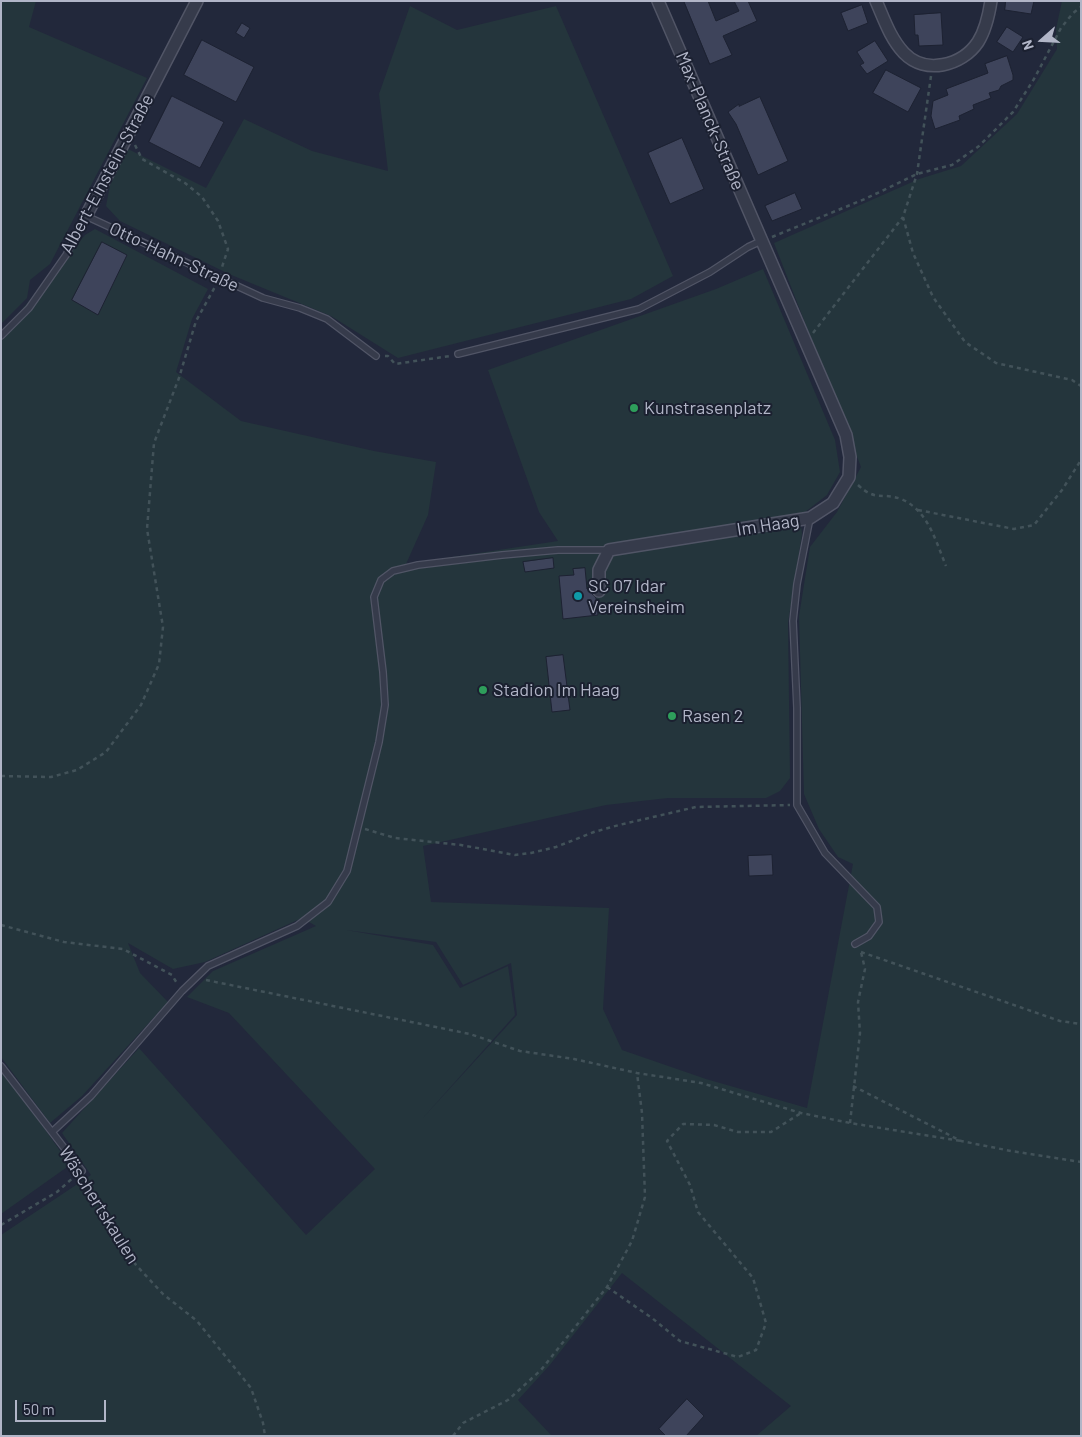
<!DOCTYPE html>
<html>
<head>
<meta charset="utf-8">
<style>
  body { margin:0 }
  #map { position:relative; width:1082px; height:1437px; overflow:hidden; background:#22283b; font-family:Barlow,sans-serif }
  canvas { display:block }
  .frame { position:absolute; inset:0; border:2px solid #b1b5c7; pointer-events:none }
  .north { position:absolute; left:1017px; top:15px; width:50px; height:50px; -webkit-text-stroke:4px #1b2030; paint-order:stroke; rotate:251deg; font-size:14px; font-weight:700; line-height:20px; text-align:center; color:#b1b5c7 }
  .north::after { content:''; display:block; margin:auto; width:18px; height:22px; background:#b1b5c7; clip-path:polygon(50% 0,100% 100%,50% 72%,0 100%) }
  .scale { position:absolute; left:15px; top:1400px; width:91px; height:22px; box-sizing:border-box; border:2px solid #b1b5c7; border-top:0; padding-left:6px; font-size:15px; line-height:18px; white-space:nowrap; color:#b1b5c7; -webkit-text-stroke:4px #1b2030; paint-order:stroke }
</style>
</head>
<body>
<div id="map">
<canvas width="1082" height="1437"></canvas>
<div class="frame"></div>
<div class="north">N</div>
<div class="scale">50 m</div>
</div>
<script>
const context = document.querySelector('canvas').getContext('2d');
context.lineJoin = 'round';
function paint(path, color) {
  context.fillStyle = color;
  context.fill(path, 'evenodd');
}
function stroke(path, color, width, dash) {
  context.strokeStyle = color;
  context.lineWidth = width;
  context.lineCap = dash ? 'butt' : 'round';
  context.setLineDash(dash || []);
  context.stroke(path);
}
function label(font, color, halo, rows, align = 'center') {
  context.font = font + ' Barlow,sans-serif';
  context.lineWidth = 4;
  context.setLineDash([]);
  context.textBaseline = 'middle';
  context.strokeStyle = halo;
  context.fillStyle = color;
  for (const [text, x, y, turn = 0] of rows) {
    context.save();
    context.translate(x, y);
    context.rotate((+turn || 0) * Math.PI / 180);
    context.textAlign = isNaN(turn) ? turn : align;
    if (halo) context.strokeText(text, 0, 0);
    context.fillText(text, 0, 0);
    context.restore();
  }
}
const green = new Path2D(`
  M1 1H36L29 27 147 78 50 264 30 280 27 298 1 324Z
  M1062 1H1081V1436H756L791 1406 622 1273 549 1366 518 1400 552 1436H1V1235L91 1175 62 1133 139 1048 306 1235 375 1169 229 1013 187 997 213 971 316 926 302 918 205 962 173 969 128 943 140 973 168 1002 82 1096 50 1123 1 1057V334L85 235 95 229 208 289 192 319 176 372 241 421 374 451 436 462 428 515 406 564 558 541 539 512 488 370 716 289 763 269 835 440 840 472 827 495 800 516 802 534 788 623 790 778 780 791 766 798H668L606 805 423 846 431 902 609 908 603 1009 622 1050 706 1079 807 1108 853 864 838 857 819 829 804 794 799 616 810 547 837 512 861 467 774 243 919 179 961 166 1017 114 1057 49 1056 29ZM346 930 436 942 463 985 511 963 517 1015 421 1120 515 1015 508 966 460 988 433 945Z
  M410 6 457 30 556 6 673 276 631 299 398 358 331 316 229 274 120 221 106 206 110 185 126 148 206 188 244 119 312 151 388 171 379 94Z
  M1 1067 70 1165 1 1214Z`);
const building = new Path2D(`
  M684 1H708L716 21 739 11 734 1H748L757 21 723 36 732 55 710 64Z
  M1006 1H1034L1031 14 1005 10Z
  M862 5 868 23 848 31 841 13Z
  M941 13 943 45 919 46 918 35H915L914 15Z
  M242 23 250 28 244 38 236 33Z
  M1007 27 1023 37 1013 52 997 42Z
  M202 40 254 67 236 102 184 75Z
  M875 41 888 61 867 74 860 65 864 63 857 52Z
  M1007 56 1013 75V80L1001 86 999 90 989 93 991 98 973 105 974 109 959 116 960 120 935 129 931 116 933 101 948 95 946 89 988 73 985 64Z
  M886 70 921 88 908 112 873 93Z
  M172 96 224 122 200 168 149 142Z
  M760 97 788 161 758 175 736 124 728 112 739 104V106Z
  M682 138 704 189 670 204 648 153Z
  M795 193 802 209 772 221 765 206Z
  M102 242 127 255 98 315 72 300Z
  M553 558 554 568 525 572 523 562Z
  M585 568 587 589H592V594L596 598 598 615 563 619 559 576 574 575 573 569Z
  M563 655 570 710 552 712 546 657Z
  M772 855 773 875 749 876 748 856Z
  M687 1399 704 1416 686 1436H666L659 1429Z`);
const path = new Path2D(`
  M931 76 917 174 903 217 913 253 933 297 965 342 996 363 1072 380 1081 386
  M135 145 142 159 185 183 202 197 218 221 228 249 221 270
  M772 237 865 199 917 174 952 165 979 146 1013 112 1034 79 1061 28 1073 13 1081 7
  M813 333 903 217
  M385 356H388L395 364 450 356
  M858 485C876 502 882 492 901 499 928 510 936 542 946 566
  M918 510 1014 529 1034 525 1062 490 1081 460
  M1 776 51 777 77 770 106 752 141 705 159 664 163 627 147 529 154 443 179 378 196 321 216 285
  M365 829 395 838 461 845 515 855 531 853 556 847 594 832 619 825 696 807 790 805
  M1 925 64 942 123 949 172 975 178 985
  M861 952 1060 1021 1081 1024
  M206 980 470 1034 520 1051 574 1059 637 1073 701 1083 801 1113 850 1123 961 1141
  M853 1086 961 1141 1011 1151 1081 1162
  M850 1123 860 1033 858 1002 865 969 861 952
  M86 1179 111 1228 136 1265 163 1294 197 1321 251 1388 263 1423 265 1436
  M1 1225 57 1192 75 1176
  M607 1287 652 1318 680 1341 738 1357 756 1350 766 1323 753 1278 698 1212 690 1185 667 1141 683 1124 714 1125 738 1132H771L801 1113
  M453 1436 463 1423 508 1400 541 1370 607 1287 632 1241 645 1197 642 1113 637 1073`);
const service = new Path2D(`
  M1 336 29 308 66 255 86 216 263 298 300 308 327 319 376 356
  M458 354 639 309 710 272 748 247 761 241
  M810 518 797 584 793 621 797 708V805L825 853 877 907 879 922 869 936 855 944
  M1 1066 82 1171
  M52 1132 91 1096 182 991 208 966 297 926 328 902 347 871 379 742 385 705 383 672 374 597 381 580 393 571 418 565 502 555 558 550H608`);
const minor = new Path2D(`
  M876 1C884 19 890 38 904 53 925 75 962 66 978 42 985 31 989 14 991 1
  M86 216 197 1
  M599 591V570L609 550 810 518 833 503 849 477 850 457 846 435 658 1`);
const markers = [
  [634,408,5,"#2e9e5b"],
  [578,596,5,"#0f9aa8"],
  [483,690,5,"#2e9e5b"],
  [672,716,5,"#2e9e5b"]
];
const streetNames = [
  ["Max-Planck-Straße",710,121,67],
  ["Albert-Einstein-Straße",107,174,-62],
  ["Otto-Hahn-Straße",174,257,25],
  ["Im Haag",768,525,-9],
  ["Wäschertskaulen",99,1205,58]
];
const poiNames = [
  ["Kunstrasenplatz",644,408],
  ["SC 07 Idar",588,586],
  ["Vereinsheim",588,607],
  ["Stadion Im Haag",493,690],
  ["Rasen 2",682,716]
];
paint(green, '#24353c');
paint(building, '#3e445b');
stroke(building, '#1d2232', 1);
stroke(service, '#515566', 8);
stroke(minor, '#515566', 14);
stroke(path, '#425259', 2.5, [4, 4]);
stroke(service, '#363b4b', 5.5);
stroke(minor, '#363b4b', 11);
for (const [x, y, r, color] of markers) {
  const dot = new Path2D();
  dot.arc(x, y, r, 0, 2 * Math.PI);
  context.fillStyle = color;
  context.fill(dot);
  stroke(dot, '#1b2030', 2);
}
label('18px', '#b1b5c7', '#1b2030', streetNames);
label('18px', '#b1b5c7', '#1b2030', poiNames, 'left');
</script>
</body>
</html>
